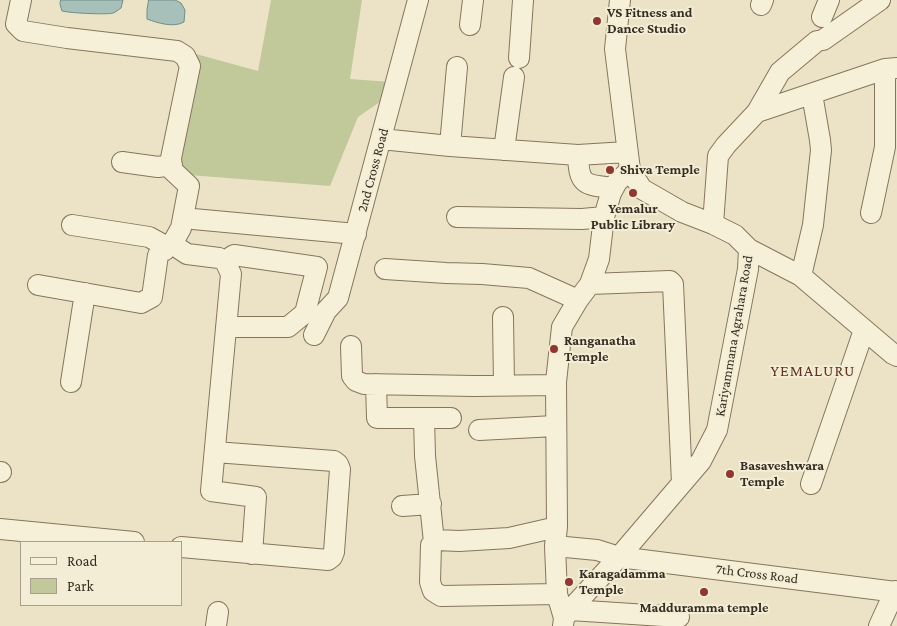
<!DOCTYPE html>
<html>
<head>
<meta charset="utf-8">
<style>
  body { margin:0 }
  #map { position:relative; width:897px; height:626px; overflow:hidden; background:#ece3c6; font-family:"Crimson Pro",serif }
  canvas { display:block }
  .legend { position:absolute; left:20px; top:541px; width:162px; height:65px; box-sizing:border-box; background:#f3edd6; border:1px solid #a8a08d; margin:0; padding:6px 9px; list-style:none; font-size:15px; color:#372c20 }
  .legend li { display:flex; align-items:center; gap:10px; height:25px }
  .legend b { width:25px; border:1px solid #a8a08d }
</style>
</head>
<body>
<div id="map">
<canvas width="897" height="626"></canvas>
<ul class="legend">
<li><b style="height:6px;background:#f7f0d9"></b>Road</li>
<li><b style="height:14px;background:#c1c99b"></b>Park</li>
</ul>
</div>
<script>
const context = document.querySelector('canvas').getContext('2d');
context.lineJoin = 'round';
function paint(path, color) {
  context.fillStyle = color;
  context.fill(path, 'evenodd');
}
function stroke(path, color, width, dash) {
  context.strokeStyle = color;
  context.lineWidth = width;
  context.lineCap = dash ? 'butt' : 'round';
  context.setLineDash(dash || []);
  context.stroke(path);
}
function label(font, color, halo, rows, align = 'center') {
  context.font = font + ' "Crimson Pro",serif';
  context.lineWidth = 4;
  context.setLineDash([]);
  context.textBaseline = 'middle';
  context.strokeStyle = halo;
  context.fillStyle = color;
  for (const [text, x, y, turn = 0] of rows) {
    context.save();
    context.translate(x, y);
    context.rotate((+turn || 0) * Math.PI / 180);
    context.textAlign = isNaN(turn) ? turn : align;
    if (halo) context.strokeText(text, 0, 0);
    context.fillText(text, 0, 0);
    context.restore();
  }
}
const green = new Path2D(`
  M271 0H362L350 79 391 82 387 97 358 117 330 186 176 174 196 54 258 71Z`);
const water = new Path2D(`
  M61 0H123L121 8C118 10 116 12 113 13 107 15 69 13 62 11L60 4Z
  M149 0H175L181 3 185 10 184 22C173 28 158 23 147 19V10Z`);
const minor = new Path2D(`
  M21 0 16 24 23 31 67 38 177 51 185 56 190 66 171 158 172 170 189 186 181 228 172 244 187 254 219 258 225 261 231 274 211 491 256 497 252 554
  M761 5 763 0
  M822 17 829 0
  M470 25 473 0
  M519 58 523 0
  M757 112 885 69 897 68
  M381 139 450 146 578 155 627 152
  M450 146 457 67
  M504 150 514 77
  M578 155C579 185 584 185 613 188
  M122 162 158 167 172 165
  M871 213 885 147V69
  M457 217 582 219 604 217
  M193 219 356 234
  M713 224 718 156 726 145 757 112 780 72 817 41 823 40 880 0
  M72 225 149 237 160 243 165 250
  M749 249 801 276 893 354 897 356
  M225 261 234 255 317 267 305 313 288 327H226
  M385 269 446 273 482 274 529 278 578 300
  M801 276 813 225 821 150 820 140 812 94
  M590 284 670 281 673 284 682 483
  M38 285 141 303 152 297 158 255 172 244
  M503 317 504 385
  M314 335 326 311 338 298 418 0
  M351 346 352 376 356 381 364 384 474 386 556 385
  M71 382 85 293
  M376 384 377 418H451
  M424 418 425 456 434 542
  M479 430 555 426
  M0 472H1
  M811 484 864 330
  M402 506 431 504
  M557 527 509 538 459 541 436 540 431 545 430 582 433 591 441 596 557 594
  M0 529 134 542
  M555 546 597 550 619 557 897 592
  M181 547 328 560 332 557 334 552 340 469 338 464 334 461 215 452
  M570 610 679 617
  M564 618 557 594 555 546 557 527 556 382 562 327 578 300 590 284 599 259 604 217 611 193 617 182 630 170
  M216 626 218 612
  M563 626 564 618 570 610 619 557 701 461 717 430 748 269 749 249 735 235 713 224 682 212 642 189 630 170 615 49 620 0
  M879 626 895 591`);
const markers = [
  [597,21,5,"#913631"],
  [610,170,5,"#913631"],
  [633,193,5,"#913631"],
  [554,349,5,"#913631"],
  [730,474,5,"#913631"],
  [569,582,5,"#913631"],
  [704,592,5,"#913631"]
];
const poiNames = [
  ["VS Fitness and",607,13],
  ["Dance Studio",607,29],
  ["Shiva Temple",620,170],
  ["Yemalur",633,209,"center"],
  ["Public Library",633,225,"center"],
  ["Ranganatha",564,341],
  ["Temple",564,357],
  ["Basaveshwara",740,466],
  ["Temple",740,482],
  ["Karagadamma",579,574],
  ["Temple",579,590],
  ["Madduramma temple",704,608,"center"]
];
const streetNames = [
  ["2nd Cross Road",373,170,-75],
  ["Kariyammana Agrahara Road",734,336,-80],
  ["7th Cross Road",757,574,7]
];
const quarterNames = [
  ["YEMALURU",813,371]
];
paint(green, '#c1c99b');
paint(water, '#a7c0ba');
stroke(water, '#6f8d88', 1);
stroke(minor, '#86755d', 22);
stroke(minor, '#f7f0d9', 20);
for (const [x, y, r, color] of markers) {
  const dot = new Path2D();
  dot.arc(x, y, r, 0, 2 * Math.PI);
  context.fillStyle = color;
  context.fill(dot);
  stroke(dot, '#f3edd6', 2);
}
label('bold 14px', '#372c20', '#f3edd6', poiNames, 'left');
label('14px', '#372c20', '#f3edd6', streetNames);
context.letterSpacing = '1px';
label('16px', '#613322', '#f3edd6', quarterNames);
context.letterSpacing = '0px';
</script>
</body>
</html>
